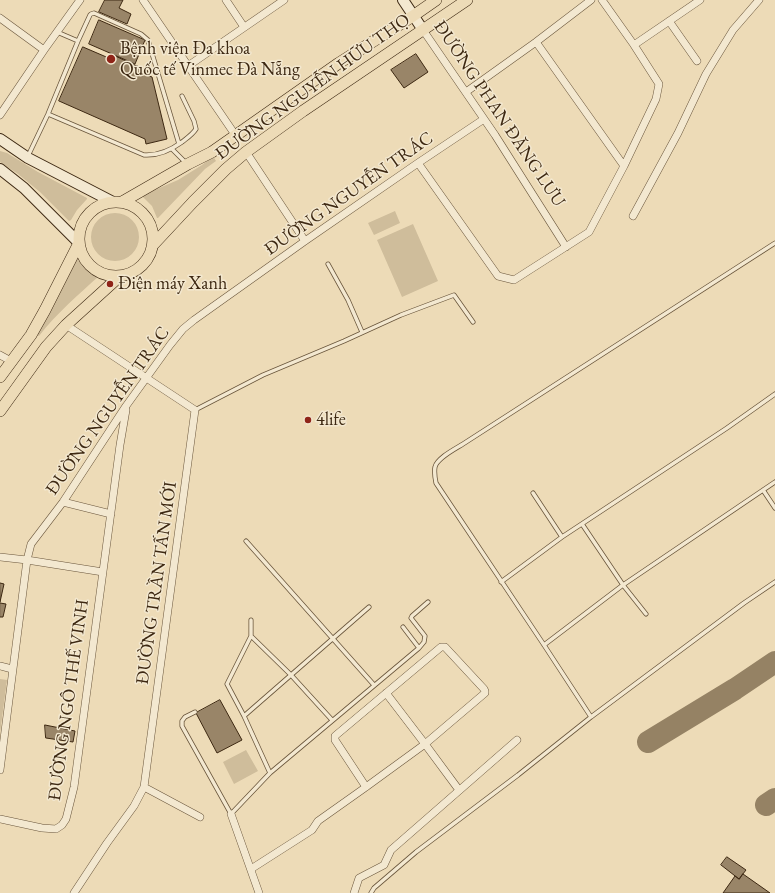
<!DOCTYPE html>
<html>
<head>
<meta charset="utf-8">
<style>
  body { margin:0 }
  canvas { display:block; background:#eddbb7 }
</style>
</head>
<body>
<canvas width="775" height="893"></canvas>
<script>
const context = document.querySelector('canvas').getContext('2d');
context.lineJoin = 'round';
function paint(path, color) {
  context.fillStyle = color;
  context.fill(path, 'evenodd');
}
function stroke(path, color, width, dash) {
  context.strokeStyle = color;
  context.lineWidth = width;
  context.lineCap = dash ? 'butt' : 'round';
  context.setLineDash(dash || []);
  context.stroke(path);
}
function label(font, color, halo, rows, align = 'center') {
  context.font = font + ' "EB Garamond",serif';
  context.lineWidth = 3;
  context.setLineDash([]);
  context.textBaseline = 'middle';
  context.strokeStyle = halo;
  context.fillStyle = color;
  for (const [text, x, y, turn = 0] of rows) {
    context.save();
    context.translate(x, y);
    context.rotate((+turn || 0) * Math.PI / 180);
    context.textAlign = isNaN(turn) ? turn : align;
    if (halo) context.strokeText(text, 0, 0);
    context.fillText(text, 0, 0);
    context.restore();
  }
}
const green = new Path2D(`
  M0 151 7 153 38 172 87 198V199L77 210 71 220 69 221 40 192 18 174 0 162Z
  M213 156 216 161 205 169 158 218H157L152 206 143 197V195L178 180 202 165Z
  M395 211 400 223 374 235 368 223Z
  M91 237a24 24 0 1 1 48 0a24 24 0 1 1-48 0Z
  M413 224 438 281 402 297 377 240Z
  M75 257 88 270 99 276C78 295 57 313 39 336L36 334Z
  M0 679 7 680 0 733Z
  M246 750 258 771 234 784 223 762Z`);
const taxiway = new Path2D(`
  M648 742 735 689 775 662
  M766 805 775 799`);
const building = new Path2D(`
  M105 0H123L119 8 131 14 127 24 99 12Z
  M99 20 145 40 135 64 89 44Z
  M83 47 111 59 113 55 148 71 147 75 152 77 167 139 146 144 145 139 59 101Z
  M416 54 428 72 404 88 391 70Z
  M0 583 4 584 0 602Z
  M0 603 6 604 3 617H0Z
  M220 700 242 740 217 753 196 713Z
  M45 725 75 731 73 742 46 738Z
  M727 857 746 870 739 879 721 865Z
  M743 874 770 893H723L735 876 739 879Z`);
const lane = new Path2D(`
  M57 32 78 41
  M48 114 144 155C159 156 171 150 182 142 187 138 192 135 196 129L194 121 182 96
  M172 149 187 164
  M28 156 48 114 78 41 90 15 91 14 94 13 141 34 148 40 179 144
  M328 264 348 300 362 332
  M195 410 263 375 344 341 401 315 454 295 473 322
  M763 490 775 508
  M533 493 562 537
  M582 524 623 585 775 482
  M246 541 374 685
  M501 582 562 537 727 428 775 394
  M251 620V636L291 675 332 720
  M403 627 419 648
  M251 636 227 684 244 716 270 773
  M544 645 623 585 646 614
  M195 712 185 717 182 721V726L231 814 270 773 419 648 424 642 425 636 411 618 412 616 428 602
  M244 716 369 607
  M591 717 544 645 436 483C435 478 434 472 435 467 437 458 455 449 463 444L775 243
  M371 893 374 888 416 852 518 775 591 717 744 603 775 582`);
const street = new Path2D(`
  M143 0 236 136
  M226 0 244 27
  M0 18 44 50
  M669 21 697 61
  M423 30 495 135 566 247
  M536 42 624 166
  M634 45 700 0
  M188 66 284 0
  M466 92 536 42 591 0
  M0 115 44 50 80 0
  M246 152 305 241
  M418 163 498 276 514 280 589 232 624 166 656 99 659 84 634 45 602 0
  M633 216 678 133 706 74 733 30 759 0
  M66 325 195 410 144 787 134 806 107 843 74 893
  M0 355 11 361
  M63 502 111 514
  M0 557 27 560 103 572
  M0 666 12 669
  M386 693 425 744 459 790
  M0 770 27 560 31 544 63 502 126 406 170 345 183 329 194 320 305 241 418 163 484 119
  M144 787 200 817
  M231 814 259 893
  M0 819 42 828 56 829 62 825 66 819 74 787 120 445 126 410
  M251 869 312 830 318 821 366 787 425 744 485 693V691L484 689 445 647H441L335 736V740L366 787
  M354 893 359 878 384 865 391 850 517 740`);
const secondary = new Path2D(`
  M403 0 423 30
  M0 139 28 158 113 202
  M0 169 24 188 79 243`);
const primary = new Path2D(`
  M122 202 188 164 212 152 339 63 413 16 436 0
  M79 239a37 37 0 1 1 74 0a37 37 0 1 1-74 0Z
  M152 246 193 202 226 169 246 152 303 111 467 0
  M0 377 31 335 45 310 79 243
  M0 411 46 347 66 325 120 276`);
const markers = [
  [111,59,5,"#8f2418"],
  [110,284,4,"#8f2418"],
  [308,420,4,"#8f2418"]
];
const poiNames = [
  ["Bệnh viện Đa khoa",120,49],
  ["Quốc tế Vinmec Đà Nẵng",120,70],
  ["Điện máy Xanh",118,284],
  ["4life",316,420]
];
const streetNames = [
  ["ĐƯỜNG NGUYỄN HỮU THỌ",313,87,-36],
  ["ĐƯỜNG PHAN ĐĂNG LƯU",499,114,56],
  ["ĐƯỜNG NGUYỄN TRÁC",349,194,-35],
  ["ĐƯỜNG NGUYỄN TRÁC",108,411,-55],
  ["ĐƯỜNG TRẦN TẤN MỚI",157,583,-82],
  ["ĐƯỜNG NGÔ THẾ VINH",69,700,-82]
];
paint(green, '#cfbd9b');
stroke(taxiway, '#958264', 22);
paint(building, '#998568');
stroke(building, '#3d2812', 1);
stroke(lane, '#69553b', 5);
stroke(street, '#69553b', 8);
stroke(secondary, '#3d2812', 12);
stroke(primary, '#3d2812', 12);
stroke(lane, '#f3e8d0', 3.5);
stroke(street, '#f3e8d0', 7);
stroke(secondary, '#f3e8d0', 10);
stroke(primary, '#eddbb7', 11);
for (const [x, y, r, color] of markers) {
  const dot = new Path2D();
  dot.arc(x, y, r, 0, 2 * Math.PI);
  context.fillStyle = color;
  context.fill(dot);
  stroke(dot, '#f3e8d0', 1.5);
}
label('18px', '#3d2812', '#f3e8d0', poiNames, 'left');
label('18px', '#3d2812', '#f3e8d0', streetNames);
</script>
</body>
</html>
